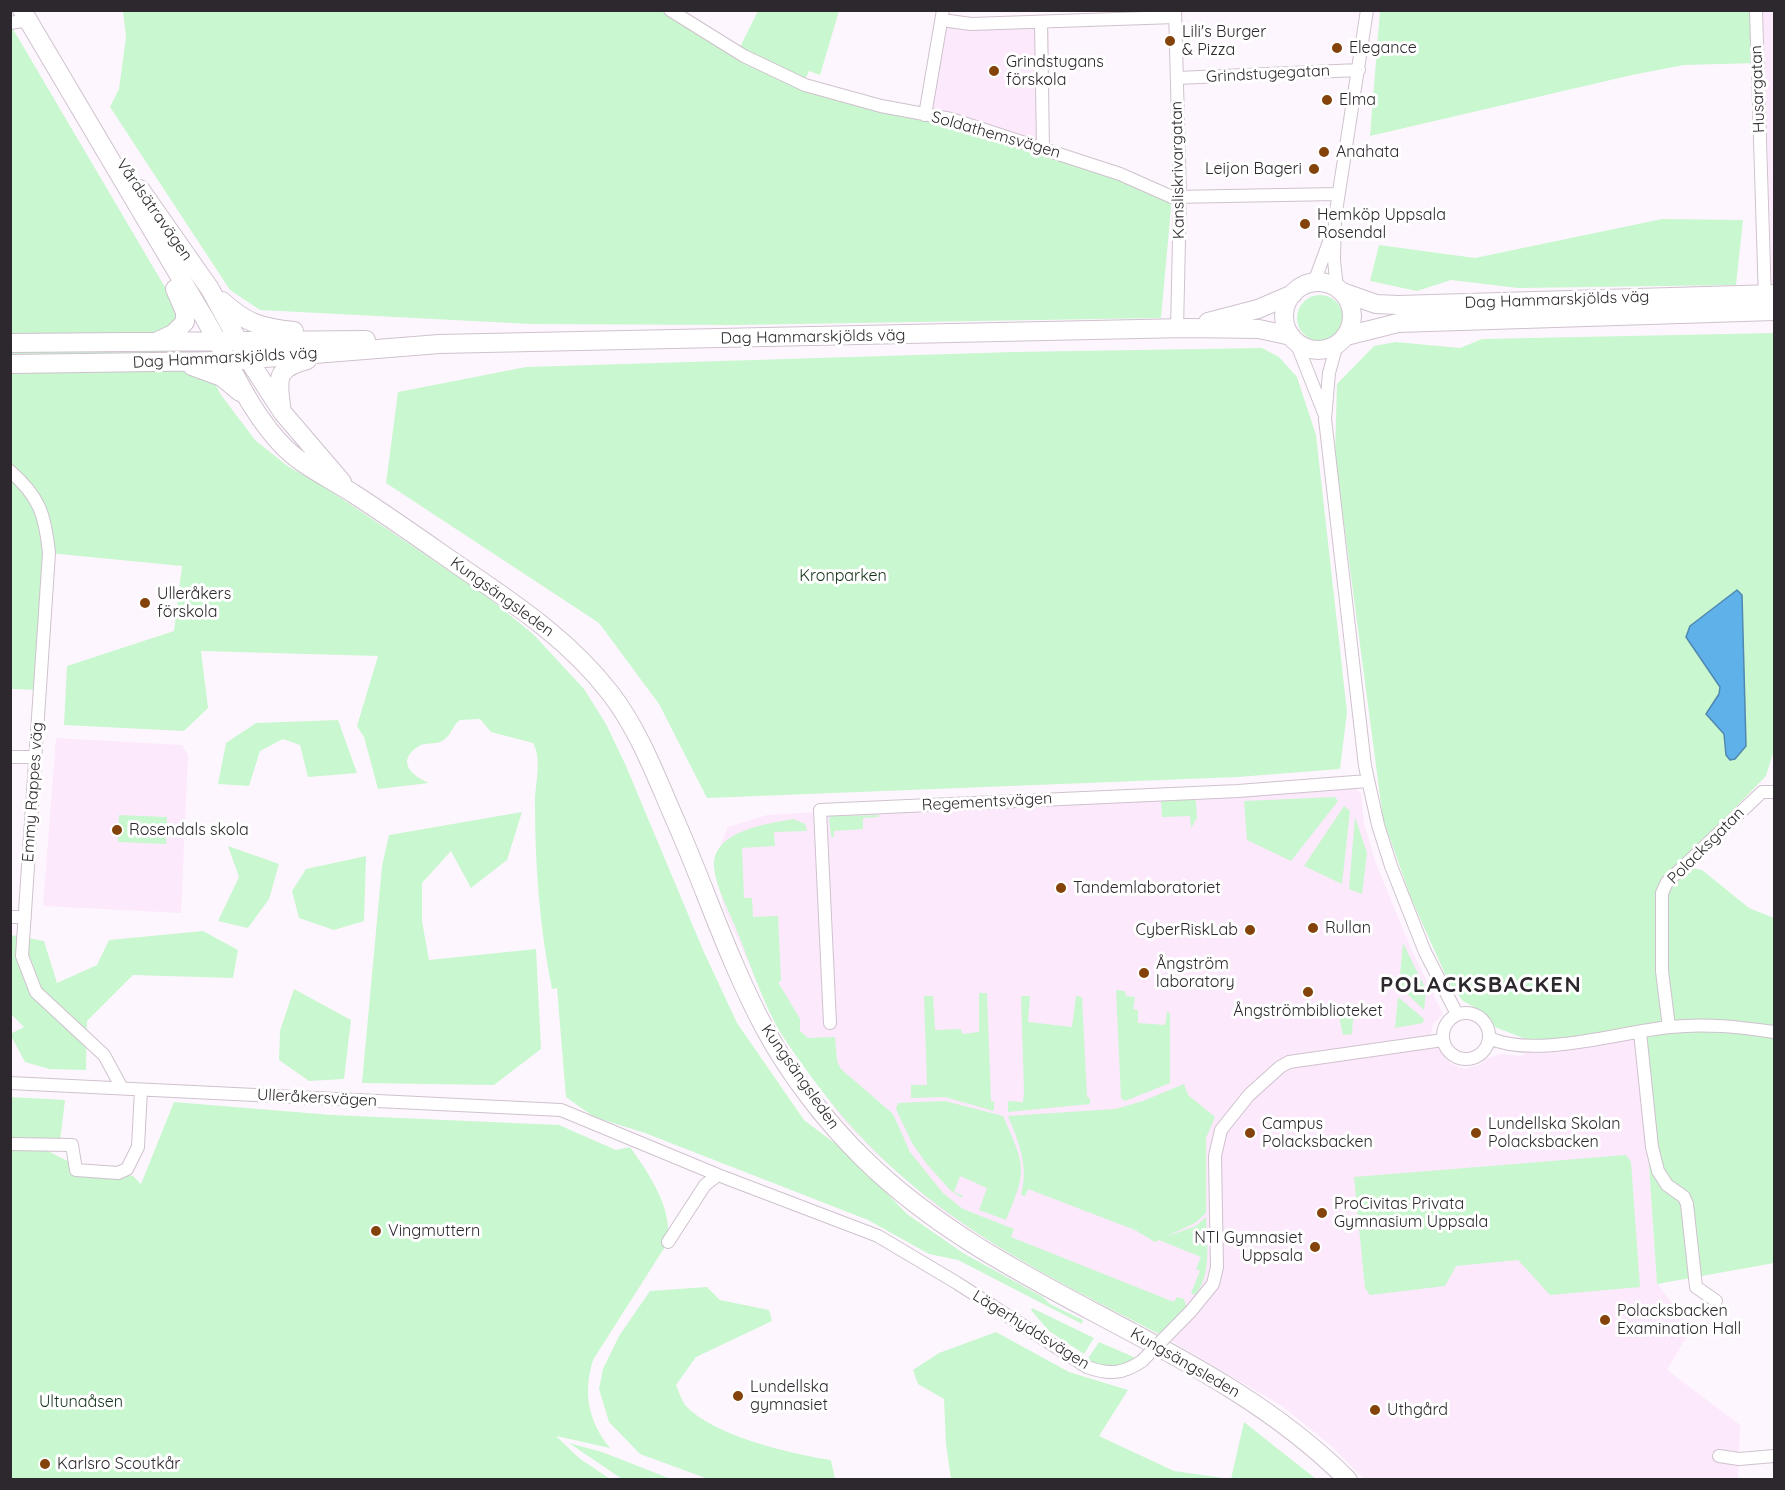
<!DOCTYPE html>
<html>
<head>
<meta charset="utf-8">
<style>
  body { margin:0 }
  #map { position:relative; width:1785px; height:1490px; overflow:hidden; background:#fef6fe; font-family:Quicksand,sans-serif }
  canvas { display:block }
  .frame { position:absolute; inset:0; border:12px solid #2d282d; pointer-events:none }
</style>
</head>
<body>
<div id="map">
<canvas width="1785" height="1490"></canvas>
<div class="frame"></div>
</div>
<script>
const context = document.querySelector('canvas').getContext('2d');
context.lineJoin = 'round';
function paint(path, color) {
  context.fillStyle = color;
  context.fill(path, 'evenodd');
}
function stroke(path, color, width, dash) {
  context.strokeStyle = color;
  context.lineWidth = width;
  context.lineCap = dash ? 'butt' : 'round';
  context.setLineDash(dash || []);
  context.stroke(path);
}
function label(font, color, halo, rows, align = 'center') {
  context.font = font + ' Quicksand,sans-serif';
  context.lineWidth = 6;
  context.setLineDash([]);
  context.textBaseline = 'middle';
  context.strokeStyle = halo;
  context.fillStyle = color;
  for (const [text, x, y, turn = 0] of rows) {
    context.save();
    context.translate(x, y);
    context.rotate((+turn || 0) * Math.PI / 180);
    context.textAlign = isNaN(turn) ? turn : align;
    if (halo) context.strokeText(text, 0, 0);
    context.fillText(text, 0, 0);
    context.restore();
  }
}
const built = new Path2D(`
  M1763 11H1774V287L1772 283Z
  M949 16 1049 31V143L931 111Z
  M56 738 182 745 188 755 181 913 43 906Z
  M1344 782 1361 793 1364 824 1377 866 1412 951 1443 1014 1433 1024 1430 1039 1451 1064 1465 1069 1479 1065 1485 1059 1502 1054 1521 1056 1541 1045 1640 1032 1657 1283 1691 1329 1667 1370 1740 1425 1738 1479H1364L1329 1444 1282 1406 1158 1333 1002 1250 938 1208 874 1152 842 1119 775 1022 725 911 716 874 720 847 728 827 767 815Z`);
const green = new Path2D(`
  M123 11H670L780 75 924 116 1172 197 1161 318 735 325 531 324 260 310 230 290 110 107 119 89 126 37Z
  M758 11H839L820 75 809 71 804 82 739 49Z
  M1380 11H1756L1757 63 1684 65 1632 75 1370 136Z
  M10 24 169 294 221 395 256 441 289 467 323 486 485 595 533 634 584 689 606 724 626 766 703 950 737 1023 804 1120 849 1154 907 1214 963 1253 1043 1297 1050 1304 1083 1320 1082 1324 958 1260 929 1254 868 1220 645 1133 594 1117 566 1097 557 988 552 989C540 930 535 867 535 806 534 786 543 761 533 743L491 732 480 719 460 720C452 725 452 736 442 741 435 745 426 742 419 746 395 761 412 776 429 783L378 789 364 737 357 726 378 656 201 651 208 708 184 731 64 725 67 666 174 631 182 566 49 553 40 690 11 689Z
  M1662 219 1743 220 1736 285 1518 288 1451 280 1417 291 1370 281 1379 245 1475 258Z
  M1297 318a23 23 0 1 1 46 0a23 23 0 1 1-46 0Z
  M1774 333 1773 753 1766 776 1722 821 1685 866 1702 870 1749 908 1774 918V1263L1657 1284 1640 1032 1541 1045 1495 1027 1485 1013 1463 1001 1449 983 1411 898 1383 819 1335 455 1337 384 1374 346 1396 342 1460 348 1482 339Z
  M1262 348 1279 357 1297 377 1316 435 1347 712 1340 769 1238 777 707 798 659 704 599 623 386 483 398 392 526 367 1014 352Z
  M338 720 357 773 308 777 300 745 283 739 260 751 249 786 218 784 226 743 256 723Z
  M1335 797 1338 801 1291 861 1247 840 1244 801Z
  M1193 798 1196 801 1197 818 1191 828 1190 816 1162 817 1161 801Z
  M1344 806 1350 811 1342 884 1304 866Z
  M522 812 507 860 471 888 451 851 422 883V921L429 960 536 949 541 1049 494 1085 362 1083 382 866 389 835Z
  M119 815 167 817 166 844 118 842Z
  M879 815V817L863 818V829L834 831V838L831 836 829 818 833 816Z
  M1355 817 1367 853 1362 894 1349 889Z
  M793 819 805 824 807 831 774 832 775 846 742 848 744 898H752L753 917 778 916 781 981 778 982 800 1019V1031L808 1038 835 1037 837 1061 841 1069 893 1114 910 1152 943 1193 963 1209 1014 1229 1011 1237 1174 1302 1177 1297 1184 1299 1187 1309 1161 1335C1024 1264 907 1208 813 1079 800 1061 786 1043 775 1023 759 992 748 958 735 926 728 909 715 885 714 866 713 830 768 824 793 819Z
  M228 846 279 864 269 899 248 928 218 921 239 877Z
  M366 856 364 921 334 930 299 918 292 891 306 869Z
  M203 931 238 950 233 978 133 975 87 1021 86 1070 49 1069 25 1062 10 1034 24 1027 11 1014V935L44 941 57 983 97 965 109 940Z
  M1403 943 1426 990 1424 1010 1399 986Z
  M294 989 351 1020 344 1079 309 1081 279 1060 280 1031Z
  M1116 990 1125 991 1126 996 1135 997 1133 1009 1138 1010V1023L1165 1025 1167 1012 1170 1013V1083L1125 1101 1121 1098Z
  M979 993H987L991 1102 994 1101V1111L945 1097 911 1098V1085H927L924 996H933L935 1030 961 1029 962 1034 979 1032Z
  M1021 996H1030L1028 1022 1072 1027 1076 996 1082 997 1087 1097 1090 1098V1104L1008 1112V1101L1023 1102 1024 1091Z
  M1398 997 1424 1019 1423 1023 1395 1028Z
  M1354 1004 1352 1034 1343 1035 1337 1007Z
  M1184 1084 1188 1095 1215 1117 1206 1138V1213L1195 1223 1165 1237 1196 1226 1206 1217C1207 1241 1212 1275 1195 1295L1191 1293 1200 1271 1196 1269 1201 1257 1159 1240 1155 1242 1135 1230 1028 1189 1025 1196 1021 1195C1029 1167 1019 1142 1008 1116L1115 1109 1143 1101Z
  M10 1097 65 1100 60 1141 11 1140Z
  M945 1101 1003 1116C1025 1166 1028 1169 1006 1220L979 1210 987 1188 960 1176 954 1192 963 1196 962 1198 950 1190 926 1163 912 1143 896 1109 898 1103Z
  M174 1102 332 1115 559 1125 616 1150 630 1147C650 1175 672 1207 668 1242L593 1360C583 1393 588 1421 610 1448L556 1436 579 1458 610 1479 11 1480V1147L44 1149 87 1171 133 1176 141 1184Z
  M1626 1155 1631 1162 1640 1287 1550 1295 1518 1260 1456 1266 1445 1286 1370 1295 1365 1288 1354 1177Z
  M707 1287 720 1300 769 1310 772 1321 696 1357 676 1385C679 1392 682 1401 686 1406 714 1436 791 1454 831 1460L835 1479H708L640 1454 609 1422 599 1389 603 1369 619 1336 650 1291Z
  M1032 1308 1094 1338 1084 1354 1049 1331 1031 1310Z
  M996 1332 1069 1372 1128 1390 1099 1436 1174 1471 1231 1479 1244 1422 1316 1479H951L946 1444 944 1399 918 1384 913 1370 939 1353Z
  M1099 1342 1136 1358C1120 1369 1105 1369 1087 1360Z
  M569 1443 602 1452 671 1479H622Z`);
const water = new Path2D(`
  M1737 590 1742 595 1746 746 1735 759 1730 760 1726 755 1724 734 1706 714 1719 694 1720 687 1686 637 1690 626Z`);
const street = new Path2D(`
  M670 10 744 56 805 85 881 106 951 119 1120 174 1172 197 1337 194
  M1175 10 1180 196 1177 329
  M1756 10 1765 301
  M942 20 971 24 1175 17
  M1041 22 1043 148
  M10 23 28 20
  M1177 78 1359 70
  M925 115 943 10
  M1309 284 1316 277 1329 242
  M1337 288 1334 260 1335 218 1367 10
  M1296 342 1324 413
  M1337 344 1329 373 1325 419 1365 766 1378 825 1391 866 1425 952 1457 1014
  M10 471C40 497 45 515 49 553L22 956 36 992 104 1055 122 1088
  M10 757H36
  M10 917H25
  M1443 1036a23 23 0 1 1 46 0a23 23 0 1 1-46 0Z
  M830 1023 820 810 1238 791 1368 781
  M1669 1027 1662 971V893L1667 882 1762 792H1774
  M1640 1032 1652 1147 1658 1171 1667 1185 1684 1197 1687 1204 1696 1287 1716 1301
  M1489 1038C1536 1059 1619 1032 1670 1027 1706 1023 1739 1027 1774 1032
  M10 1083 561 1110 718 1175 878 1236 957 1283 1087 1367C1109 1375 1123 1374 1142 1361
  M10 1144 72 1145 76 1170 118 1173 127 1169 138 1147 141 1090
  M668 1242 705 1185 718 1175
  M1191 1311 1213 1284 1217 1267 1215 1156 1221 1130 1249 1095 1280 1067 1289 1062 1443 1040
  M1719 1456 1739 1459 1774 1456`);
const secondary = new Path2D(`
  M22 10C83 114 144 216 205 319 230 362 249 413 286 449 306 468 331 479 354 494 388 516 422 540 455 563 512 602 569 639 611 694 640 732 657 779 676 822 706 890 729 962 765 1029 790 1075 826 1122 864 1159 1004 1297 1209 1340 1348 1480
  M140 189 210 289 248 359 283 413 342 482
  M1284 316a34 34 0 1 1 68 0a34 34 0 1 1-68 0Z
  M1342 292 1376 304 1398 305 1774 294
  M222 301C246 323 261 328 294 331
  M1208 322 1258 309 1293 294
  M1346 336 1398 323 1774 311
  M158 341 173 334 185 322V312L175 289
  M10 343 366 340
  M10 364 228 361 439 344 1186 328 1259 329 1291 336
  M192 366 222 377 240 392
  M281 405C277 377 277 368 307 360`);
const streetBridge = new Path2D(`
  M1142 1361 1191 1311`);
const markers = [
  [1170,41,6,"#83430b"],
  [1337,48,6,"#83430b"],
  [994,71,6,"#83430b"],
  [1327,100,6,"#83430b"],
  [1324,152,6,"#83430b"],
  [1314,169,6,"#83430b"],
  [1305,224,6,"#83430b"],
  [145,603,6,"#83430b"],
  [117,830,6,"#83430b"],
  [1061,888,6,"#83430b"],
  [1313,928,6,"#83430b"],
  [1250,930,6,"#83430b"],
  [1144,973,6,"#83430b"],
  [1308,992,6,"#83430b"],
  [1250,1133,6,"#83430b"],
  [1476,1133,6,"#83430b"],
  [1322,1213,6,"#83430b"],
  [376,1231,6,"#83430b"],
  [1315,1247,6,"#83430b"],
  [1605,1320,6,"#83430b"],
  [738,1396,6,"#83430b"],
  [1375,1410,6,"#83430b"],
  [45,1464,6,"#83430b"]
];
const poiNames = [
  ["Lili's Burger",1182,32],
  ["& Pizza",1182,50],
  ["Elegance",1349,48],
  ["Grindstugans",1006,62],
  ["förskola",1006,80],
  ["Elma",1339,100],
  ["Anahata",1336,152],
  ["Leijon Bageri",1302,169,"right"],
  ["Hemköp Uppsala",1317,215],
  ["Rosendal",1317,233],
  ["Ulleråkers",157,594],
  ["förskola",157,612],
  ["Rosendals skola",129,830],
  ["Tandemlaboratoriet",1073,888],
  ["Rullan",1325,928],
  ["CyberRiskLab",1238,930,"right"],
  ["Ångström",1156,964],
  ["laboratory",1156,982],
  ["Ångströmbiblioteket",1308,1011,"center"],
  ["Campus",1262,1124],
  ["Polacksbacken",1262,1142],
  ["Lundellska Skolan",1488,1124],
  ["Polacksbacken",1488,1142],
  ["ProCivitas Privata",1334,1204],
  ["Gymnasium Uppsala",1334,1222],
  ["Vingmuttern",388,1231],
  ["NTI Gymnasiet",1303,1238,"right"],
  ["Uppsala",1303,1256,"right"],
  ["Polacksbacken",1617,1311],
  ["Examination Hall",1617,1329],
  ["Lundellska",750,1387],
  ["gymnasiet",750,1405],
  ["Uthgård",1387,1410],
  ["Karlsro Scoutkår",57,1464]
];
const streetNames = [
  ["Grindstugegatan",1268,74,-3],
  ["Husargatan",1758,89,-92],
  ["Soldathemsvägen",996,135,16],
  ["Kansliskrivargatan",1178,170,-91],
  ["Vårdsätravägen",154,210,55],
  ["Dag Hammarskjölds väg",1557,300,-2],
  ["Dag Hammarskjölds väg",813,337,-1],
  ["Dag Hammarskjölds väg",225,358,-3],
  ["Kungsängsleden",502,597,36],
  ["Emmy Rappes väg",33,792,-86],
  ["Regementsvägen",987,802,-3],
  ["Polacksgatan",1706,846,-45],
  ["Kungsängsleden",800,1077,55],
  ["Ulleråkersvägen",317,1098,3],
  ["Lägerhyddsvägen",1031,1330,32],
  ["Kungsängsleden",1185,1363,30]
];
const parkNames = [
  ["Kronparken",843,576],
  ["Ultunaåsen",81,1402]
];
const districtNames = [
  ["POLACKSBACKEN",1481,985]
];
paint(built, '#fce9fb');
paint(green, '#c9f7cf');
paint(water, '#5fb1e9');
stroke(water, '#5088b1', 1.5);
stroke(street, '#cfc2ce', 14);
stroke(secondary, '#cfc2ce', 20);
stroke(street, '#fff', 12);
stroke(secondary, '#fff', 18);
stroke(streetBridge, '#cfc2ce', 14, []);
stroke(streetBridge, '#fff', 12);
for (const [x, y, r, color] of markers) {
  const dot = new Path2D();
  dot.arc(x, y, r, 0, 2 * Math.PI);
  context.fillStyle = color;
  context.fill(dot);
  stroke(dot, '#fff', 2);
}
label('16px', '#2d282d', '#fff', poiNames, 'left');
label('16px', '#2d282d', '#fff', streetNames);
label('16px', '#133219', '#fff', parkNames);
context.letterSpacing = '1.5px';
label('bold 22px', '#2d282d', '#fff', districtNames);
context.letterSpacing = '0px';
</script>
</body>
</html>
